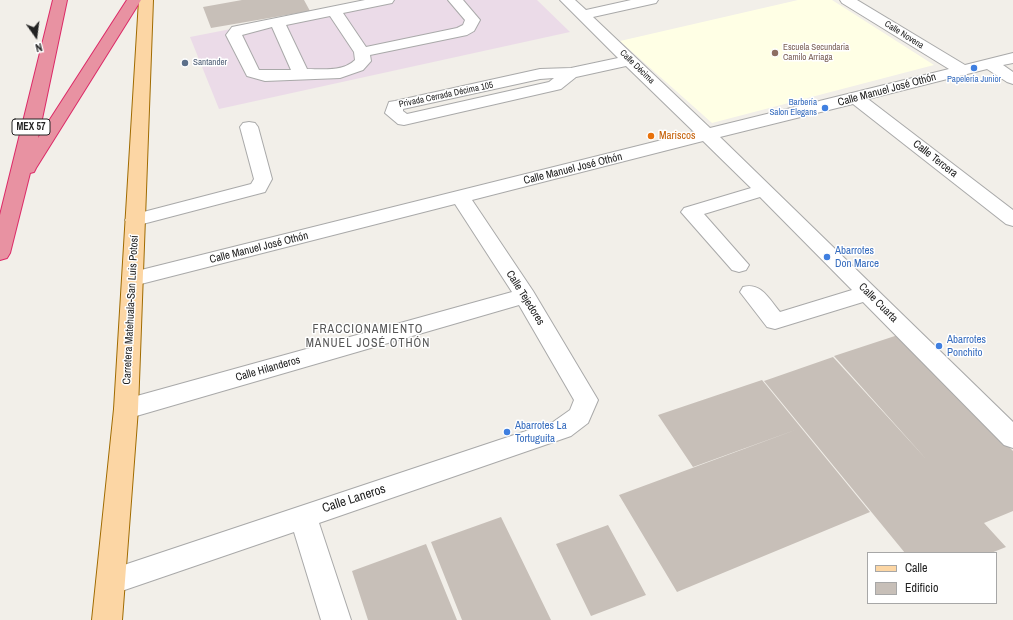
<!DOCTYPE html>
<html>
<head>
<meta charset="utf-8">
<style>
  body { margin:0 }
  #map { position:relative; width:1013px; height:620px; overflow:hidden; background:#f2efe9; font-family:"Archivo Narrow",sans-serif }
  canvas { display:block }
  .legend { position:absolute; left:867px; top:552px; width:130px; height:52px; box-sizing:border-box; background:#fff; border:1px solid #a7a7a7; margin:0; padding:5px 7px; list-style:none; font-size:12px; color:#222 }
  .legend li { display:flex; align-items:center; gap:8px; height:20px }
  .legend b { width:20px; border:1px solid #a7a7a7 }
  .north { position:absolute; left:16px; top:16px; width:40px; height:40px; -webkit-text-stroke:3px #fff; paint-order:stroke; rotate:166deg; font-size:11px; font-weight:700; line-height:16px; text-align:center; color:#222 }
  .north::after { content:''; display:block; margin:auto; width:14px; height:18px; background:#222; clip-path:polygon(50% 0,100% 100%,50% 72%,0 100%) }
</style>
</head>
<body>
<div id="map">
<canvas width="1013" height="620"></canvas>
<ul class="legend">
<li><b style="height:5px;background:#fcd6a4"></b>Calle</li>
<li><b style="height:11px;background:#c7bfb8"></b>Edificio</li>
</ul>
<div class="north">N</div>
</div>
<script>
const context = document.querySelector('canvas').getContext('2d');
context.lineJoin = 'round';
function paint(path, color) {
  context.fillStyle = color;
  context.fill(path, 'evenodd');
}
function stroke(path, color, width, dash) {
  context.strokeStyle = color;
  context.lineWidth = width;
  context.lineCap = dash ? 'butt' : 'round';
  context.setLineDash(dash || []);
  context.stroke(path);
}
function label(font, color, halo, rows, align = 'center') {
  context.font = font + ' "Archivo Narrow",sans-serif';
  context.lineWidth = 3;
  context.setLineDash([]);
  context.textBaseline = 'middle';
  context.strokeStyle = halo;
  context.fillStyle = color;
  for (const [text, x, y, turn = 0] of rows) {
    context.save();
    context.translate(x, y);
    context.rotate((+turn || 0) * Math.PI / 180);
    context.textAlign = isNaN(turn) ? turn : align;
    if (halo) context.strokeText(text, 0, 0);
    context.fillText(text, 0, 0);
    context.restore();
  }
}
const industrial = new Path2D(`
  M379 0H537L570 32 219 109 190 37Z`);
const education = new Path2D(`
  M798 0H832L934 65 712 123 620 41Z`);
const building = new Path2D(`
  M242 0H304L310 11 211 28 203 7Z
  M898 335 1013 451V511L984 523 1006 547 991 553H905L764 381 833 357 927 460 834 356Z
  M762 380 870 512 677 592 619 495 798 429 693 467 658 415Z
  M501 517 551 620H462L431 542Z
  M608 525 646 595 591 616 556 544Z
  M426 544 457 620H368L352 571Z`);
const minor = new Path2D(`
  M365 0H394L392 3 343 13 366 47 457 28 463 25 465 20 448 0H463L480 20 474 31 467 35 370 55 371 61 363 70 340 78 265 81 247 76 226 35 232 27ZM330 16 354 52 355 60C343 72 322 69 307 69L286 25ZM272 27 291 70H259L242 35Z
  M560 0H575L586 10 631 0H658L656 3 593 17 710 128 949 69 842 3 840 0H857L965 65 1013 53V63L1003 65 1013 72V84L1007 82 987 69 868 99 1013 210V226L1006 224 853 104 720 137 1013 422V448L1004 445 863 302 775 329 767 327 740 292 743 287C761 282 769 299 780 312L852 290 760 197 704 214 749 265 746 270 739 272 732 270 681 212 684 208 751 188 703 141 472 200 533 291 598 400 588 423 571 436 319 523 351 620H321L294 532 110 595 100 591 96 582 100 573 553 422 570 410 574 400 519 305 126 419 117 416 114 409 117 402 126 399 512 292 455 204 133 286 125 284 122 279 125 274 694 132 626 66 576 77 561 89 404 125 398 124 385 113 389 102 395 101 540 69 571 68 618 58ZM554 78 549 82 407 114 403 111V109L540 79Z
  M249 122 255 123 258 127 272 179 265 192 135 226 128 224 125 220 128 216 251 184 254 179 240 127 243 123Z`);
const major = new Path2D(`
  M139 0H153L138 409 122 620H92L114 409Z`);
const highway = new Path2D(`
  M53 0H67L38 138 127 0H141L36 168 34 172 30 173 10 253 7 258 0 260V215Z`);
const markers = [
  [775,53,4,"#8d6e63"],
  [185,63,4,"#5c6f8a"],
  [974,68,4,"#3f7fe0"],
  [825,108,4,"#3f7fe0"],
  [651,136,4,"#e8710a"],
  [827,257,4,"#3f7fe0"],
  [939,346,4,"#3f7fe0"],
  [507,432,4,"#3f7fe0"]
];
const farStreetnames = [
  ["Calle Novena",904,35,32],
  ["Calle Décima",637,67,44],
  ["Privada Cerrada Décima 105",446,95,-12]
];
const farEducationnames = [
  ["Escuela Secundaria",783,48],
  ["Camilo Arriaga",783,58]
];
const farServicenames = [
  ["Santander",193,63]
];
const farShopnames = [
  ["Papelería Junior",974,80],
  ["Barbería",817,103,"right"],
  ["Salon Elegans",817,113,"right"]
];
const shields = [
  [31,127,38]
];
const shieldNames = [
  ["MEX 57",31,127]
];
const streetNames = [
  ["Calle Manuel José Othón",887,90,-15],
  ["Calle Tercera",935,159,38],
  ["Calle Manuel José Othón",573,169,-14],
  ["Calle Manuel José Othón",259,248,-14],
  ["Calle Tejedores",525,298,58],
  ["Calle Cuarta",878,303,45],
  ["Carretera Matehuala-San Luis Potosí",131,310,-87],
  ["Calle Hilanderos",268,369,-16]
];
const foodNames = [
  ["Mariscos",659,136]
];
const shopNames = [
  ["Abarrotes",835,251],
  ["Don Marce",835,264],
  ["Abarrotes",947,340],
  ["Ponchito",947,353],
  ["Abarrotes La",515,426],
  ["Tortuguita",515,439]
];
const neighbourhoodNames = [
  ["FRACCIONAMIENTO",368,330],
  ["MANUEL JOSÉ OTHÓN",368,344]
];
const nearStreetnames = [
  ["Calle Laneros",354,499,-18]
];
paint(industrial, '#ebdbe8');
paint(education, '#ffffe5');
paint(building, '#c7bfb8');
stroke(minor, '#a9a9a9', 2);
stroke(major, '#a06b00', 2);
stroke(highway, '#dc2a67', 2);
paint(minor, '#fff');
paint(major, '#fcd6a4');
paint(highway, '#e892a2');
for (const [x, y, r, color] of markers) {
  const dot = new Path2D();
  dot.arc(x, y, r, 0, 2 * Math.PI);
  context.fillStyle = color;
  context.fill(dot);
  stroke(dot, '#fff', 1.5);
}
label('9px', '#222', '#fff', farStreetnames);
label('9px', '#785e54', '#fff', farEducationnames, 'left');
label('9px', '#4e5e75', '#fff', farServicenames, 'left');
label('9px', '#366cbe', '#fff', farShopnames);
for (const [x, y, w] of shields) {
  const box = new Path2D();
  box.roundRect(x - w / 2, y - 8, w, 16, 3);
  context.fillStyle = '#fff';
  context.fill(box);
  stroke(box, '#222', 1);
}
label('bold 10px', '#222', null, shieldNames);
label('11px', '#222', '#fff', streetNames);
label('11px', '#c56008', '#fff', foodNames, 'left');
label('11px', '#366cbe', '#fff', shopNames, 'left');
context.letterSpacing = '1px';
label('12px', '#555', '#fff', neighbourhoodNames);
context.letterSpacing = '0px';
label('13px', '#222', '#fff', nearStreetnames);
</script>
</body>
</html>
